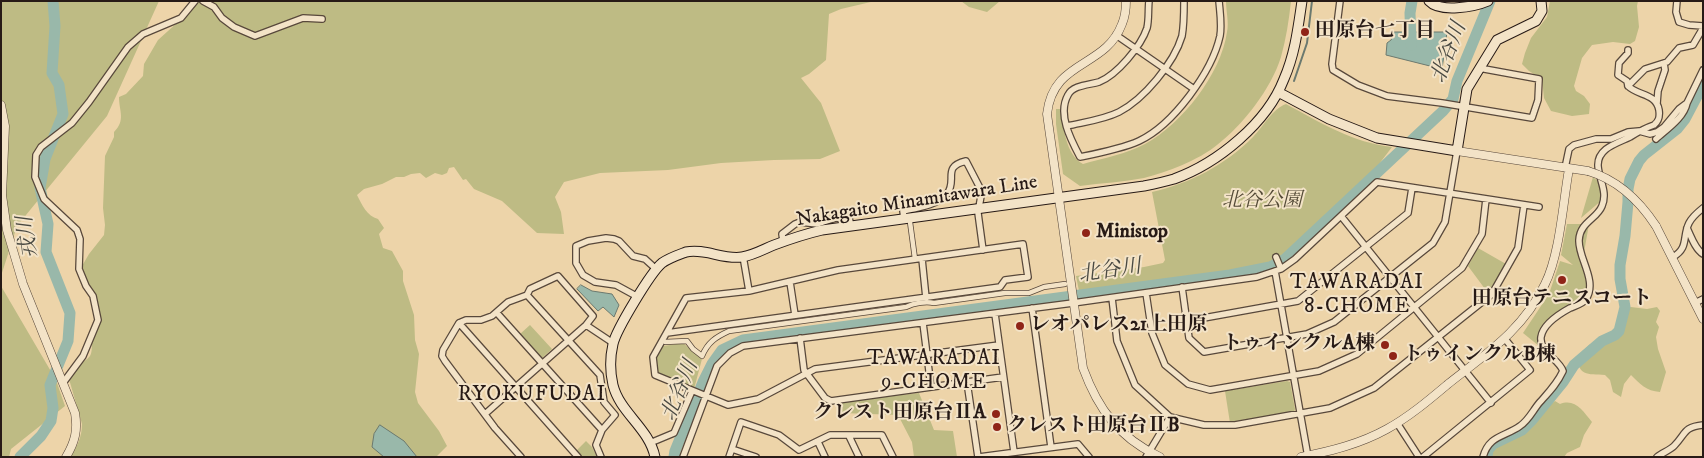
<!DOCTYPE html>
<html>
<head>
<meta charset="utf-8">
<style>
  body { margin:0 }
  #map { position:relative; width:1704px; height:458px; overflow:hidden; background:#edd4a9; font-family:"IM FELL DW Pica",serif }
  canvas { display:block }
  .frame { position:absolute; inset:0; border:2px solid #271a16; pointer-events:none }
</style>
</head>
<body>
<div id="map">
<canvas width="1704" height="458"></canvas>
<div class="frame"></div>
</div>
<script>
const context = document.querySelector('canvas').getContext('2d');
context.lineJoin = 'round';
function paint(path, color) {
  context.fillStyle = color;
  context.fill(path, 'evenodd');
}
function stroke(path, color, width, dash) {
  context.strokeStyle = color;
  context.lineWidth = width;
  context.lineCap = dash ? 'butt' : 'round';
  context.setLineDash(dash || []);
  context.stroke(path);
}
function label(font, color, halo, rows, align = 'center') {
  context.font = font + ' "IM FELL DW Pica","Noto Serif JP",serif';
  context.lineWidth = 4;
  context.setLineDash([]);
  context.textBaseline = 'middle';
  context.strokeStyle = halo;
  context.fillStyle = color;
  for (const [text, x, y, turn = 0] of rows) {
    context.save();
    context.translate(x, y);
    context.rotate((+turn || 0) * Math.PI / 180);
    context.textAlign = isNaN(turn) ? turn : align;
    if (halo) context.strokeText(text, 0, 0);
    context.fillText(text, 0, 0);
    context.restore();
  }
}
const green = new Path2D(`
  M1 1H159L107 116 17 226 1 276Z
  M197 1H875L841 9 829 14 826 60 809 74 801 78 821 103 840 151 820 159 774 160 721 163 668 170 600 173 564 182 555 197 561 212 564 234 537 233 502 201 474 189 466 179 463 180 454 167 449 168 447 173 442 175 435 173 426 178 420 173 411 174 404 177H396L382 184 364 189 357 195C362 205 367 216 378 219L384 228 379 234 383 248 392 251 403 271V281L414 315 415 340 419 354 415 392 418 403 439 431 447 446 436 457H70C77 447 82 437 82 424L69 379C72 374 74 369 78 366 82 362 87 360 90 356 93 351 91 343 93 337 106 305 90 295 82 266L89 254 104 235 105 225 103 208 105 156 114 137V132C126 120 119 111 119 97L126 94 143 76 144 64 158 40 188 13 196 5Z
  M961 1H1000L987 12 969 7Z
  M1226 1H1291C1289 20 1286 39 1281 57 1271 89 1243 125 1217 145 1199 160 1167 172 1144 178 1124 182 1101 183 1080 186L1063 174 1056 124V109H1060C1064 127 1065 154 1083 164 1104 158 1126 154 1145 144 1182 124 1221 74 1227 32 1229 22 1226 11 1226 1Z
  M1550 1H1638L1637 6 1639 27 1635 41 1630 44 1613 42 1592 45 1582 58 1574 86 1576 91 1584 96 1590 104 1589 114 1572 116 1551 111 1544 98 1542 79 1529 71 1522 64 1525 53 1531 38 1547 17Z
  M1286 104C1319 122 1354 143 1392 147L1370 176 1291 250 1279 258 1256 268 1079 291 1076 276 1144 267 1163 263 1165 260 1152 192C1191 183 1225 165 1253 137 1264 126 1272 109 1286 104Z
  M1593 177 1600 183 1602 200 1581 218Z
  M1567 224H1589L1582 264 1585 274 1587 289 1583 299 1542 330V345L1539 346 1523 333 1549 294 1560 261 1573 265 1561 255Z
  M1478 248 1506 264 1490 290 1485 289 1468 266Z
  M1 286 56 380 65 406 11 449 9 457H1Z
  M1631 307 1647 309 1657 307 1660 311 1656 322 1659 327 1656 337 1658 349 1666 372 1660 392C1646 391 1640 384 1631 375L1624 384 1621 397 1613 392 1610 380 1605 375C1588 374 1576 376 1579 355L1589 345 1618 329 1623 309Z
  M530 325 552 349 542 358 520 334Z
  M683 343 702 359 694 389 657 373 656 357 663 346Z
  M1287 381 1290 382 1295 409 1294 412 1230 423 1225 391Z
  M919 393 934 430 953 431 957 457H914L912 442 898 415 842 413 840 402Z
  M1555 401 1560 404C1575 398 1583 411 1592 422L1584 435 1580 447 1567 453 1564 457H1489L1490 450 1525 431 1546 407Z
  M586 441 592 447 597 457H582L576 451Z`);
const water = new Path2D(`
  M1391 32H1447L1442 69 1386 55 1387 43 1391 40Z
  M581 285 592 291 612 294 619 305 614 317 603 307 598 311 577 289Z
  M380 425 404 441 417 457H384L372 447 374 434Z`);
const stream = new Path2D(`
  M1294 81 1307 43 1312 1`);
const river = new Path2D(`
  M1411 45 1410 13 1412 1
  M20 457 41 436 51 421 53 408 50 385 68 341 70 313 46 252 48 224 40 188 45 159 63 114 59 85 52 73 55 26 53 1
  M674 457 675 451 703 382 712 364 722 350 743 340 1230 275 1270 267 1285 259 1443 111 1453 99 1457 81 1490 1
  M1487 457 1488 450 1493 444 1522 430 1532 420 1563 382 1574 365 1602 341 1615 335 1619 331 1625 307 1620 279V265L1625 236 1628 202V189L1630 179 1639 161 1644 155 1677 129 1685 119 1703 85`);
const pedestrian = new Path2D(`
  M910 222 915 259
  M665 342 687 341 693 349 702 356C708 342 716 337 729 331L906 307C914 303 926 301 934 303L1005 293H1029L1044 287 1065 284`);
const minor = new Path2D(`
  M203 1 214 7 222 18 234 27 255 36 303 18 322 19
  M1149 1C1148 10 1149 20 1147 28 1141 46 1117 75 1099 82 1089 85 1073 85 1068 95 1057 114 1071 140 1080 157 1100 153 1121 149 1139 141 1173 125 1212 72 1220 36 1222 25 1220 13 1219 1
  M1340 1 1332 64 1333 70 1358 85 1387 96 1442 103 1532 118 1538 100 1539 79 1479 68
  M1677 1 1676 12 1679 22 1689 25 1703 26
  M1116 35 1194 89
  M1628 86 1627 81 1618 75 1619 63 1628 53V50
  M1657 104 1658 91 1665 70 1664 63
  M1067 126C1084 122 1103 120 1119 112 1144 99 1174 63 1182 36 1184 25 1184 13 1184 1
  M1656 139C1667 129 1684 118 1687 103
  M1565 168 1569 149 1574 145 1596 139H1611L1628 132 1639 131 1650 134 1657 132 1664 127 1679 109 1687 103 1703 70
  M1341 216 1491 403
  M904 219 903 211C917 208 938 205 947 194 958 180 941 167 966 161L980 188 981 196 978 213 983 250
  M1687 228C1691 236 1695 249 1703 254
  M783 241 782 234 795 224 800 222 817 224 836 218H849L851 226
  M743 256 749 291
  M1276 257 1281 269
  M1673 257C1689 248 1682 237 1689 223 1692 217 1698 212 1703 208
  M922 259 926 298
  M1275 271 1308 457
  M790 282 795 315
  M1182 287 1189 338 1204 352 1307 334 1334 322 1433 243 1445 222 1457 151
  M1146 293 1152 333 1165 365 1188 384 1210 390 1319 371 1357 354 1462 268 1482 234 1486 199
  M527 295 600 375 604 402 615 415 602 430
  M638 297 616 285 595 282 583 275 576 263V246L588 241 606 238 614 239 619 241 633 256 645 259 656 269
  M1112 298 1117 341 1135 385 1170 417 1204 425H1235L1330 408 1374 388 1492 294 1518 248 1524 205
  M1695 303 1703 299
  M1032 308 1051 447
  M497 313 602 430 596 445 601 457
  M995 314 1014 452
  M1187 321 1298 301 1408 213 1412 188
  M459 323 578 457
  M923 323 931 387
  M586 325 613 343
  M667 333 1000 287 1005 280 1028 277 1023 244 838 270 749 291 686 298 653 357 655 375 728 405 758 399 815 369 999 345
  M800 338 804 370 825 398 831 401 1003 377
  M967 382 978 457
  M63 383 83 356 98 320 93 296 86 286 79 269 80 239 77 230 44 199 35 177 36 155 41 147 72 123 89 102 128 47 143 34 181 18 195 1
  M485 414 569 340 586 325 593 316 558 276 530 289 527 295 508 302 492 316 481 320H466L459 323 443 350 442 356 445 361 495 428 521 457
  M1397 423 1419 457
  M849 436 859 457
  M818 442 825 457
  M650 443 674 433 692 391
  M732 449 756 457
  M683 457 717 366 730 353 743 346 1073 303 1257 277 1281 269 1295 259 1377 182 1539 207
  M729 457 741 422 779 435 799 450 830 435H882L893 457
  M979 457 1078 444 1089 457
  M1146 457 1170 417
  M1423 457 1530 370 1505 339
  M1483 457C1489 435 1505 437 1520 426 1529 420 1533 410 1540 402 1549 392 1557 384 1563 371 1559 359 1539 352 1541 337 1543 324 1559 314 1570 308 1575 306 1583 304 1586 299 1598 281 1578 258 1579 240 1580 222 1597 219 1602 206 1608 192 1599 180 1598 166 1597 148 1618 143 1630 137 1638 132 1645 128 1654 125 1659 121 1660 117 1659 110 1656 93 1638 96 1628 86L1645 69 1667 62 1679 48 1693 45 1703 28
  M1657 457C1662 453 1670 450 1674 446 1686 434 1683 427 1703 425`);
const tertiary = new Path2D(`
  M1126 1C1126 9 1125 17 1122 24 1105 69 1053 59 1047 114L1083 368C1098 409 1119 438 1160 457
  M1 105 5 126 2 195 7 230 23 284 75 413C78 430 75 442 66 457
  M1457 151 1588 171
  M1656 226 1703 319
  M1301 457C1331 451 1360 444 1387 429 1409 417 1429 400 1448 384 1487 353 1523 330 1545 284 1560 254 1563 202 1569 169`);
const secondary = new Path2D(`
  M1429 1C1440 13 1474 7 1488 1
  M1278 92 1329 119 1377 138 1457 151 1467 89 1497 40 1536 21 1542 11 1541 1
  M655 457C649 428 620 413 613 385 610 372 610 357 613 344 616 330 651 272 662 263 669 258 678 255 686 252 705 248 723 260 742 257 754 255 764 249 774 245 790 239 805 234 822 230L1144 186C1154 184 1164 182 1174 179 1218 163 1267 123 1284 79 1295 54 1298 28 1302 1`);
const tertiaryBridge = new Path2D(`
  M1588 171C1618 180 1639 200 1656 226`);
const markers = [
  [1305,32,5,"#8f2418"],
  [1086,233,5,"#8f2418"],
  [1562,280,5,"#8f2418"],
  [1020,326,5,"#8f2418"],
  [1385,345,5,"#8f2418"],
  [1393,356,5,"#8f2418"],
  [996,414,5,"#8f2418"],
  [997,427,5,"#8f2418"]
];
const poiNames = [
  ["田原台七丁目",1315,32],
  ["Ministop",1096,233],
  ["田原台テニスコート",1562,300,"center"],
  ["レオパレス21上田原",1030,326],
  ["トゥインクルA棟",1375,345,"right"],
  ["トゥインクルB棟",1403,356],
  ["クレスト田原台ⅡA",986,414,"right"],
  ["クレスト田原台ⅡB",1007,427]
];
const streetNames = [
  ["Nakagaito Minamitawara Line",917,202,-9]
];
const parkNames = [
  ["北谷公園",1262,202]
];
const waterNames = [
  ["北谷川",1450,53,-69],
  ["戎川",29,237,-97],
  ["北谷川",1110,272,-8],
  ["北谷川",681,391,-67]
];
const neighbourhoodNames = [
  ["TAWARADAI",1357,284],
  ["8-CHOME",1357,308],
  ["TAWARADAI",934,360],
  ["9-CHOME",934,384],
  ["RYOKUFUDAI",532,396]
];
paint(green, '#bebb84');
paint(water, '#99b8aa');
stroke(water, '#6b796f', 1);
stroke(stream, '#6b796f', 2);
stroke(river, '#99b8aa', 11);
stroke(pedestrian, '#58483b', 6);
stroke(minor, '#58483b', 8);
stroke(tertiary, '#58483b', 9);
stroke(secondary, '#271a16', 11);
stroke(pedestrian, '#f3e3c7', 4.5);
stroke(minor, '#f3e3c7', 5.5);
stroke(tertiary, '#f3e3c7', 8);
stroke(secondary, '#f3e3c7', 9);
stroke(tertiaryBridge, '#58483b', 9, []);
stroke(tertiaryBridge, '#f3e3c7', 8);
for (const [x, y, r, color] of markers) {
  const dot = new Path2D();
  dot.arc(x, y, r, 0, 2 * Math.PI);
  context.fillStyle = color;
  context.fill(dot);
  stroke(dot, '#f3e3c7', 2);
}
label('bold 20px', '#271a16', '#f3e3c7', poiNames, 'left');
label('20px', '#271a16', '#f3e3c7', streetNames);
label('italic 20px', '#544a37', '#f3e3c7', parkNames);
label('italic 21px', '#494942', '#f3e3c7', waterNames);
context.letterSpacing = '1px';
label('21px', '#271a16', '#f3e3c7', neighbourhoodNames);
context.letterSpacing = '0px';
</script>
</body>
</html>
